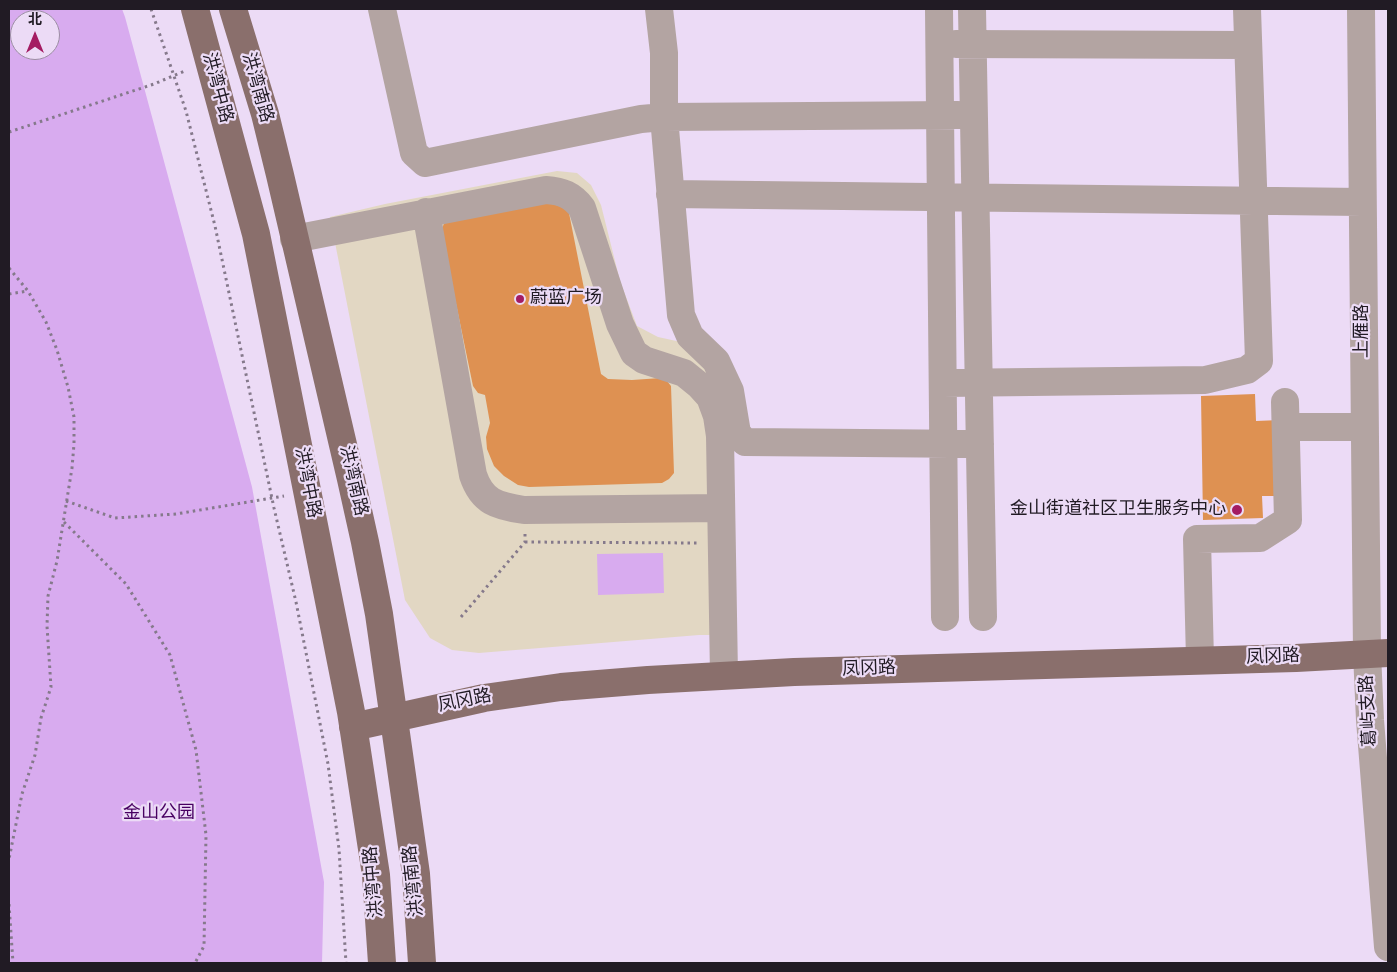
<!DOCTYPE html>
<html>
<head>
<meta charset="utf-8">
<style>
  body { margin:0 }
  #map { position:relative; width:1397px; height:972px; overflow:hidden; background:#ecdbf6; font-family:Overpass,"Noto Sans SC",sans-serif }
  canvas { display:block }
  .frame { position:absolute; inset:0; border:10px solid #211b24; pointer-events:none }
  .north { position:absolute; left:10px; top:10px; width:50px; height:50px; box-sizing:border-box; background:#ecdbf6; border:1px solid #9b8ea2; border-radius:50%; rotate:0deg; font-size:14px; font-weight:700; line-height:20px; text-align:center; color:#211b24 }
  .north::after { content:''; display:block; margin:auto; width:18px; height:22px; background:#a41b62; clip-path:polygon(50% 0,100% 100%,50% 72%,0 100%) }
</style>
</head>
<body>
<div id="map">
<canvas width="1397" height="972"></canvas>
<div class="frame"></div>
<div class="north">北</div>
</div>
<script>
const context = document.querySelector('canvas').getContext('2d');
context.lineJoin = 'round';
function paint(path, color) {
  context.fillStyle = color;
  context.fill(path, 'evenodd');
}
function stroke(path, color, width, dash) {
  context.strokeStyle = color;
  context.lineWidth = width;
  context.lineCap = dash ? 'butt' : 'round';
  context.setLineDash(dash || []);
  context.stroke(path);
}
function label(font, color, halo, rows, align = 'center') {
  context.font = font + ' Overpass,"Noto Sans SC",sans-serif';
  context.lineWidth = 4.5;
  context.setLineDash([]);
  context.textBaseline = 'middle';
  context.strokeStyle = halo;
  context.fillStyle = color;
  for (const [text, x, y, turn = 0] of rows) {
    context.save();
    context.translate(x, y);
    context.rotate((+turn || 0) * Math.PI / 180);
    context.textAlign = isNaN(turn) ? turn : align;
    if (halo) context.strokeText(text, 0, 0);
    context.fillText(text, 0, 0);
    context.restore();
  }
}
const commercial = new Path2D(`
  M557 171 577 173 591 185 601 205 620 281 637 326 658 337 681 342 703 356 729 398 735 635H699L479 653 452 650 430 638 405 600 330 217 385 204Z`);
const green = new Path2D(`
  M9 9H122L125 17 252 487 324 882 322 963H9ZM20 20H50V50H20Z
  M663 553 664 593 598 595 597 554Z`);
const building = new Path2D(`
  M536 200 568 208 601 374 608 379 632 380 661 378 667 381 671 386 674 473 669 479 662 483 529 487 518 485 504 476 494 466 487 449 486 437 490 423 485 395 478 393 473 386 441 231 445 221Z
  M1255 394 1256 421 1280 420 1282 496H1262L1263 518 1203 520 1201 396Z`);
const path = new Path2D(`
  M151 9 186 111 215 226 274 508 296 602 328 764 339 849 346 963
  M9 132 154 84 185 71
  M9 268 28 291 46 322 57 350 68 387 74 417V444L72 468 57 561 48 596 47 626 51 687 41 718 35 755 22 794 9 859
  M9 294 28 291
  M66 501 115 518 176 514 284 496
  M64 522 126 584 170 655 196 750 206 835 204 946 195 963
  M525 542 697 543
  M461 617 525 542V533
  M9 904 13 963`);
const minor = new Path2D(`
  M382 9 414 153 425 163 641 119 664 117 681 315 690 336 716 361 730 391 737 433 745 442 980 444
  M659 9 664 53V117L958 115
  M939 9 945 617
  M972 9 983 617
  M1361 9 1367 653 1370 720 1388 947
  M956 44 1248 45
  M670 194 1362 202
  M426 212 473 475C482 502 497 506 524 510L721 508
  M294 239 546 190C562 191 572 195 582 208L620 324 634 353 644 360 684 373 700 386 710 397 717 416 720 436 724 675
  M943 383 1205 380 1247 370 1259 361 1247 9
  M1286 427H1364
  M1200 660 1197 539 1260 538 1288 520 1285 402`);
const major = new Path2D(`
  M195 9 256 234 333 621 351 712 376 875 382 963
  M233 9 265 114 280 175 351 479 365 542 379 614 416 874 422 963
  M353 727 484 698 561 687 648 680 794 672 1296 658 1388 653`);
const markers = [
  [520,299,5,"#a41b62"],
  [1237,510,6,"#a41b62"]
];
const streetNames = [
  ["洪湾中路",216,88,75],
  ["洪湾南路",256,88,74],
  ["上雁路",1363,331,-90],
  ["洪湾南路",352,481,77],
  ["洪湾中路",306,483,79],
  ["凤冈路",1273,658,-2],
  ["凤冈路",869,670,-2],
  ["凤冈路",465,702,-11],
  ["葛屿支路",1370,711,-93],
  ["洪湾南路",415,881,-96],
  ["洪湾中路",375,882,-95]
];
const poiNames = [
  ["蔚蓝广场",530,299],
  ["金山街道社区卫生服务中心",1226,510,"right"]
];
const parkNames = [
  ["金山公园",159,814]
];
paint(commercial, '#e2d7c3');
paint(green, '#d8abef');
paint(building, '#de9152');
stroke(path, '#85798b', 3, [2.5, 4]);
stroke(minor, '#b3a4a2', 28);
stroke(major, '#8a6f6c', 28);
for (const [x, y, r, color] of markers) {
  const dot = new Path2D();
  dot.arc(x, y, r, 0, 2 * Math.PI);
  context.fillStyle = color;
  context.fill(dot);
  stroke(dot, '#ecdbf6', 2);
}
label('18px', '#211b24', '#ecdbf6', streetNames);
label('18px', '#211b24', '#ecdbf6', poiNames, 'left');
label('18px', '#480062', '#ecdbf6', parkNames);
</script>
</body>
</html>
